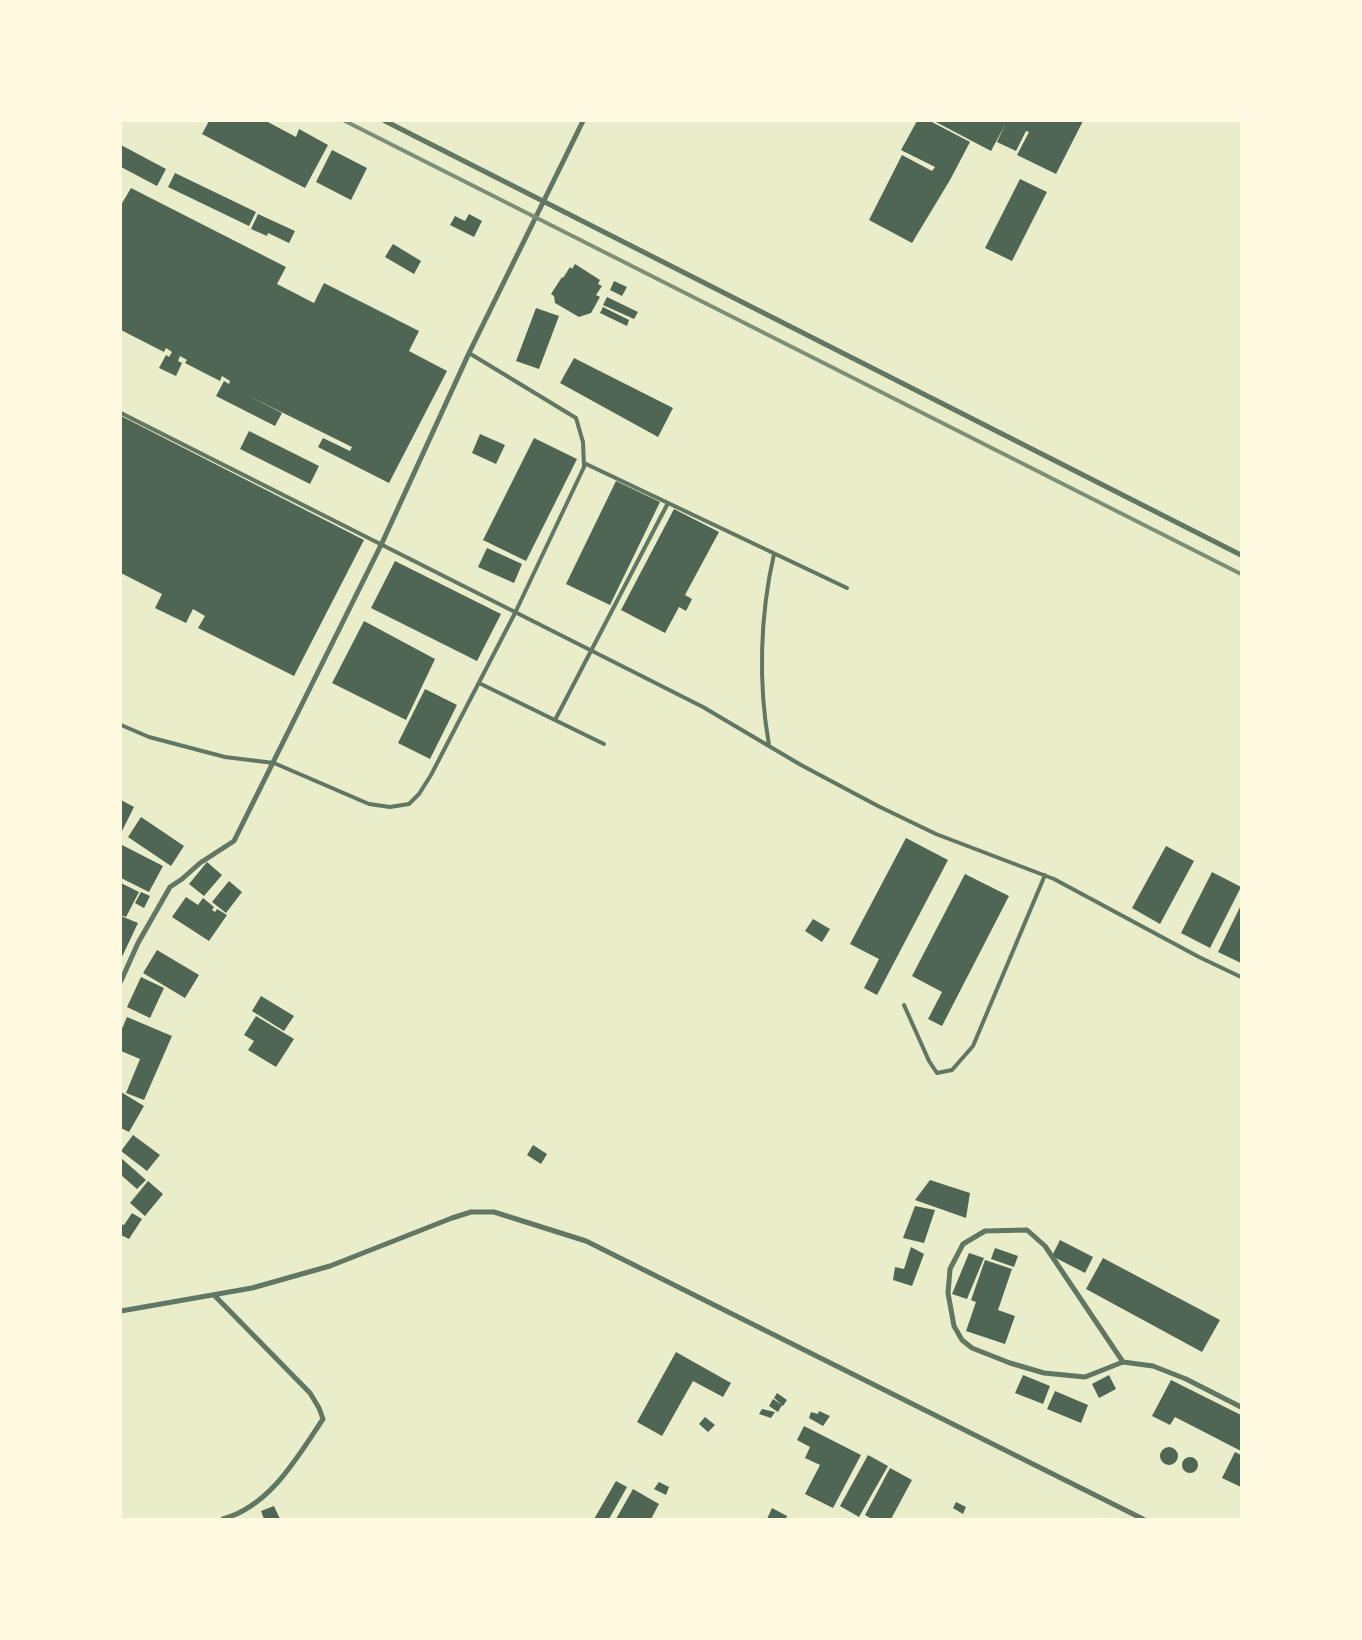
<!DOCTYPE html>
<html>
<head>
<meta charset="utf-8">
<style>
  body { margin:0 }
  #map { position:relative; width:1362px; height:1640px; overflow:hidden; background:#e9edc9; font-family:"Titillium Web",sans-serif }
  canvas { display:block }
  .frame { position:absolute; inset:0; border:122px solid #fefae0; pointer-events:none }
</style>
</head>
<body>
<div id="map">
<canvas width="1362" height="1640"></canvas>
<div class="frame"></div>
</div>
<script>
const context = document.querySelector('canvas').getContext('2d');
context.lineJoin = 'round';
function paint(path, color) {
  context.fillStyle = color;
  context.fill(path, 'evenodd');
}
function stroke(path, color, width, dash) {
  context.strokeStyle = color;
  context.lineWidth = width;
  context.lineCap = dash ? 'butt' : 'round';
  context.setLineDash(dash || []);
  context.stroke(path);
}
const building = new Path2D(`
  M209 121H266L296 137 299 129 328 145 305 188 202 134Z
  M917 121H930L970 142 950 180 912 243 869 220 902 155 932 171 935 167 901 150Z
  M934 121H1083L1056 174 1017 155 1029 132 1026 131 1016 151 997 142 1005 125 991 151Z
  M121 145 166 169 157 186 121 167Z
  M332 150 367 168 351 200 316 182Z
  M175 173 256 212 249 226 168 187Z
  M1020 179 1047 192 1012 261 985 248Z
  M131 188 286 267 277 284 314 303 324 283 419 331 409 351 447 371 389 483 318 447 323 438 350 451 352 447 249 396 282 413 275 426 216 396 224 381 229 384 230 381 222 376 220 381 185 363 187 360 180 356 178 361 182 363 176 376 159 368 166 355 169 357 172 352 166 348 164 352 121 330V205Z
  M258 214 295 231 289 243 268 233 267 236 251 229Z
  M469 214 482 221 474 237 450 225 455 216 465 221Z
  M393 244 421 261 414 274 385 257Z
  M575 264 600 280 598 284 602 286 596 295 600 297 591 313 579 317 555 303 554 296 551 294 562 277 563 278 570 267 572 269Z
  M614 281 627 287 622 296 610 290Z
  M607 297 638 312 634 319 603 305Z
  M603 307 629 320 627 326 600 313Z
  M536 308 559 316 539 369 516 361Z
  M574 358 673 408 658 437 560 383Z
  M121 416 364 540 294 676 198 628 205 616 193 609 186 623 155 608 162 594 121 573Z
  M249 431 319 466 310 484 240 449Z
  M480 434 505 445 496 464 472 453Z
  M534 438 577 459 526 561 483 540Z
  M616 481 660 502 610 605 566 584Z
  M674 509 719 532 685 595 692 599 686 611 679 607 665 633 621 610Z
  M487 548 522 564 514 583 478 567Z
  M395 561 501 614 477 661 371 608Z
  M364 621 435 659 406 720 332 683Z
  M425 689 457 705 430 759 398 743Z
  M121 800 134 807 121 833Z
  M141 817 184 846 171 866 128 837Z
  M906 838 948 860 877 995 864 988 879 959 850 944Z
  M122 845 163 866 149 892 121 878Z
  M1166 846 1194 861 1160 924 1132 908Z
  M207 862 222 875 204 896 189 884Z
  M1212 872 1241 887 1210 948 1181 933Z
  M965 874 1009 896 942 1026 928 1019 942 992 912 976Z
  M229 881 242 892 226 913 212 902Z
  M121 883 139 892 126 917 121 915Z
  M141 892 150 896 144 908 135 903Z
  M186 897 198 905 203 898 214 907 212 910 215 912 217 909 227 915 209 941 172 917Z
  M1241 905V963L1218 952Z
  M121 916 138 923 121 959Z
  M813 919 830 929 822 942 805 931Z
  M157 950 199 975 185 998 143 973Z
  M141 977 164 988 150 1018 127 1007Z
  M261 996 294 1016 284 1031 252 1011Z
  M256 1016 294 1039 276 1067 248 1050 254 1041 244 1035Z
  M127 1017 172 1036 144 1100 126 1093 140 1059 121 1051V1031Z
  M121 1092 144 1106 129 1132 121 1128Z
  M133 1135 160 1155 147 1171 121 1151Z
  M533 1145 547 1154 541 1164 527 1155Z
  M121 1158 146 1180 137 1189 121 1175Z
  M930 1180 970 1193 966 1218 915 1200Z
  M148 1181 163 1194 145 1216 130 1203Z
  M915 1206 935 1210 924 1243 903 1238Z
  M132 1213 142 1219 129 1239 121 1235V1224L124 1225Z
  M1060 1240 1093 1257 1085 1273 1052 1256Z
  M911 1247 924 1254 912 1286 893 1280 895 1267 904 1269Z
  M995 1248 1018 1256 1014 1267 991 1259Z
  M969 1253 984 1258 967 1299 952 1294Z
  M1103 1258 1220 1320 1202 1352 1086 1289Z
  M985 1260 1012 1269 998 1310 1015 1316 1005 1344 966 1331 976 1302 971 1300Z
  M676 1352 731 1383 723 1397 693 1381 662 1436 637 1422Z
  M1023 1375 1050 1386 1043 1404 1015 1393Z
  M1109 1375 1116 1389 1099 1398 1092 1384Z
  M1171 1380 1241 1415V1451L1175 1417 1170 1425 1152 1416Z
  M1055 1391 1088 1405 1081 1423 1047 1409Z
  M777 1393 787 1400 783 1406 774 1398Z
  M773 1399 782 1405 778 1412 769 1406Z
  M762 1409 775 1412 771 1418 759 1414Z
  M819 1411 830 1416 823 1426 809 1418 811 1412 818 1414Z
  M705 1417 715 1425 708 1432 699 1424Z
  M804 1426 861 1455 833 1508 805 1494 820 1465 805 1458 810 1447 797 1440Z
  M1160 1456a9 9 0 1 1 18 0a9 9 0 1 1-18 0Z
  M1235 1452 1241 1455V1487L1222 1478Z
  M868 1455 888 1466 859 1517 840 1506Z
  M1182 1465a8 8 0 1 1 16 0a8 8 0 1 1-16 0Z
  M890 1468 912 1480 891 1519H872L865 1515Z
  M616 1481 627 1487 609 1519H594Z
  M659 1482 669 1487 666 1495 654 1489Z
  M633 1489 659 1504 651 1519H616Z
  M956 1502 966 1507 963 1514 953 1508Z
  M274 1506 280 1519H264L261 1511Z
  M772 1508 787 1516 786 1519H767Z`);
const service = new Path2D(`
  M121 413 703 707 801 765 878 806 936 834 1054 879 1199 957 1241 977
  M584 463 847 588
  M479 683 604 744
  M555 720 668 503
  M121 725 149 737 225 757 274 763 369 804 390 807 409 804 419 794 431 775 515 613 584 467 583 442 576 418 469 353
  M769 745C758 683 760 615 774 554
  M904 1005 929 1061 937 1073 952 1070 973 1046 1045 875`);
const minor = new Path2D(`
  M385 121 1241 555
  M121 981 138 943 170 887 182 879 200 863 234 841 382 543 469 353 583 121
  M1027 1230 1045 1246 1123 1362 1085 1377 1044 1373 1010 1363 972 1348 962 1340 954 1326 948 1293 950 1269 963 1244 985 1231Z
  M214 1295 310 1393 319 1408 323 1419C297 1458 270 1506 223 1519
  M121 1311 252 1288 330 1266 452 1218 471 1212H494L586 1241 1143 1519
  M1123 1362 1153 1366 1186 1379 1241 1407`);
const rail = new Path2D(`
  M345 121 1241 574`);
paint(building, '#4f6655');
stroke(service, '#617663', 4);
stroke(minor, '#617663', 5);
stroke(rail, '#7c8e77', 4);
</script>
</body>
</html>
